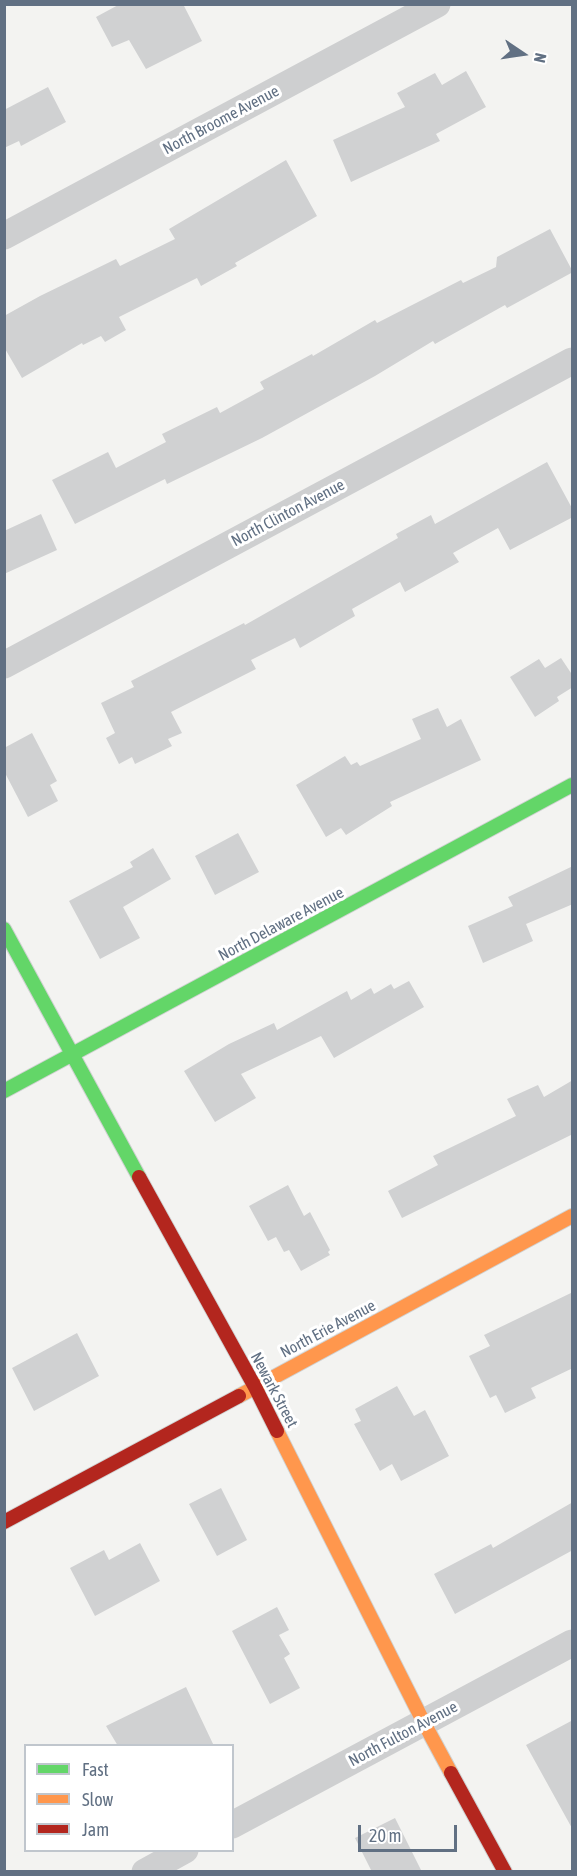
<!DOCTYPE html>
<html>
<head>
<meta charset="utf-8">
<style>
  body { margin:0 }
  #map { position:relative; width:577px; height:1876px; overflow:hidden; background:#f3f3f1; font-family:"Asap Condensed",sans-serif }
  canvas { display:block }
  .frame { position:absolute; inset:0; border:6px solid #617083; pointer-events:none }
  .legend { position:absolute; left:24px; top:1744px; width:210px; height:108px; box-sizing:border-box; background:#fff; border:2px solid #c0c6cd; margin:0; padding:8px 10px; list-style:none; font-size:18px; color:#617083 }
  .legend li { display:flex; align-items:center; gap:12px; height:30px }
  .legend b { width:30px; border:2px solid #c0c6cd }
  .north { position:absolute; left:493px; top:24px; width:60px; height:60px; -webkit-text-stroke:4px #fff; paint-order:stroke; rotate:103deg; font-size:16px; font-weight:700; line-height:24px; text-align:center; color:#617083 }
  .north::after { content:''; display:block; margin:auto; width:21px; height:27px; background:#617083; clip-path:polygon(50% 0,100% 100%,50% 72%,0 100%) }
  .scale { position:absolute; left:358px; top:1825px; width:99px; height:27px; box-sizing:border-box; border:3px solid #617083; border-top:0; padding-left:8px; font-size:18px; line-height:21px; white-space:nowrap; color:#617083; -webkit-text-stroke:4px #fff; paint-order:stroke }
</style>
</head>
<body>
<div id="map">
<canvas width="577" height="1876"></canvas>
<div class="frame"></div>
<ul class="legend">
<li><b style="height:8px;background:#63d668"></b>Fast</li>
<li><b style="height:8px;background:#ff974d"></b>Slow</li>
<li><b style="height:8px;background:#b3261e"></b>Jam</li>
</ul>
<div class="north">N</div>
<div class="scale">20 m</div>
</div>
<script>
const context = document.querySelector('canvas').getContext('2d');
context.lineJoin = 'round';
function paint(path, color) {
  context.fillStyle = color;
  context.fill(path, 'evenodd');
}
function stroke(path, color, width, dash) {
  context.strokeStyle = color;
  context.lineWidth = width;
  context.lineCap = dash ? 'butt' : 'round';
  context.setLineDash(dash || []);
  context.stroke(path);
}
function label(font, color, halo, rows, align = 'center') {
  context.font = font + ' "Asap Condensed",sans-serif';
  context.lineWidth = 6;
  context.setLineDash([]);
  context.textBaseline = 'middle';
  context.strokeStyle = halo;
  context.fillStyle = color;
  for (const [text, x, y, turn = 0] of rows) {
    context.save();
    context.translate(x, y);
    context.rotate((+turn || 0) * Math.PI / 180);
    context.textAlign = isNaN(turn) ? turn : align;
    if (halo) context.strokeText(text, 0, 0);
    context.fillText(text, 0, 0);
    context.restore();
  }
}
const building = new Path2D(`
  M120 4H183L202 41 146 69 129 40 112 47 96 17Z
  M466 71 486 107 436 134 440 141 351 182 333 140 405 107 397 93 435 73 442 85Z
  M48 87 66 122 21 146 19 141 4 148V110Z
  M286 160 317 216 235 263 237 266 201 286 197 278 119 317 126 330 105 342 101 336 83 345 82 343 22 378 4 347V316L40 296 116 259 120 266 175 239 169 229Z
  M550 229 573 272 507 308 505 305 435 344 433 341 375 376 262 438 167 484 165 479 75 524 52 480 108 452 116 468 166 442 162 434 217 407 220 413 264 389 260 382 312 354 313 356 375 320 377 323 461 280 463 283 496 267 497 257Z
  M547 462 573 510V517L510 550 498 528 453 553 459 562 405 592 400 582 352 609 355 616 300 648 295 638 251 660 256 669 171 712 182 733 168 739 172 746 135 764 132 757 119 764 106 738 115 733 101 703 134 687 131 681 244 623 245 625 398 538 396 534 431 515 435 524Z
  M41 514 57 550 4 574V531Z
  M561 658 573 676V687L557 697 559 701 535 717 510 677 539 659 545 668Z
  M438 708 447 727 461 719 481 760 390 802 392 806 346 835 341 828 326 837 296 785 345 756 351 765 357 762 360 766 421 739 412 719Z
  M32 733 57 781 50 785 58 801 28 817 4 771V748Z
  M238 833 259 872 215 895 195 856Z
  M153 848 171 879 123 907 140 938 100 959 69 901 133 867 130 862Z
  M573 866V904L526 924 533 941 483 963 468 926 513 906 508 897Z
  M409 981 424 1007 334 1058 321 1036 241 1074 256 1098 215 1122 184 1071 229 1044 274 1023 277 1030 347 991 351 1000 371 988 374 994 391 984 394 989Z
  M573 1080V1134L402 1218 388 1191 438 1165 433 1156 516 1116 507 1099 538 1085 544 1097Z
  M288 1185 304 1216 310 1212 330 1250 328 1252 330 1255 301 1271 289 1250 284 1252 276 1237 268 1241 249 1206Z
  M573 1292V1368L531 1388 536 1398 505 1413 496 1395 490 1398 469 1356 490 1346 484 1335Z
  M77 1333 99 1376 34 1411 12 1368Z
  M397 1386 414 1416 425 1410 449 1456 401 1481 392 1464 380 1471 354 1424 361 1421 355 1409Z
  M221 1488 247 1540 217 1556 189 1504Z
  M573 1502V1550L455 1614 434 1574 491 1544 493 1548Z
  M140 1543 160 1581 95 1616 70 1568 104 1550 109 1560Z
  M277 1607 289 1630 279 1635 290 1654 284 1658 300 1688 270 1704 232 1631Z
  M186 1687 214 1746H118L106 1726Z
  M573 1720V1830L526 1745Z
  M395 1818 422 1872H372L355 1838Z`);
const street = new Path2D(`
  M4 236 437 4
  M4 665 572 361
  M232 1825 572 1643
  M145 1872 185 1850`);
const fast = new Path2D(`
  M4 929 139 1177
  M4 1091 572 785`);
const slow = new Path2D(`
  M239 1396 572 1216
  M277 1431 424 1723 451 1773`);
const jam = new Path2D(`
  M139 1177 255 1387 277 1431
  M4 1522 239 1396
  M451 1773 505 1872`);
const streetNames = [
  ["North Broome Avenue",221,120,-28],
  ["North Clinton Avenue",288,513,-28],
  ["North Delaware Avenue",281,924,-28],
  ["North Erie Avenue",328,1329,-28],
  ["Newark Street",274,1390,62],
  ["North Fulton Avenue",403,1734,-28]
];
paint(building, '#d0d1d2');
stroke(fast, '#cfd1d1', 16);
stroke(slow, '#cfd1d1', 16);
stroke(jam, '#cfd1d1', 16);
stroke(street, '#cecfd0', 27);
stroke(fast, '#63d668', 14);
stroke(slow, '#ff974d', 14);
stroke(jam, '#b3261e', 14);
label('16px', '#617083', '#fff', streetNames);
</script>
</body>
</html>
